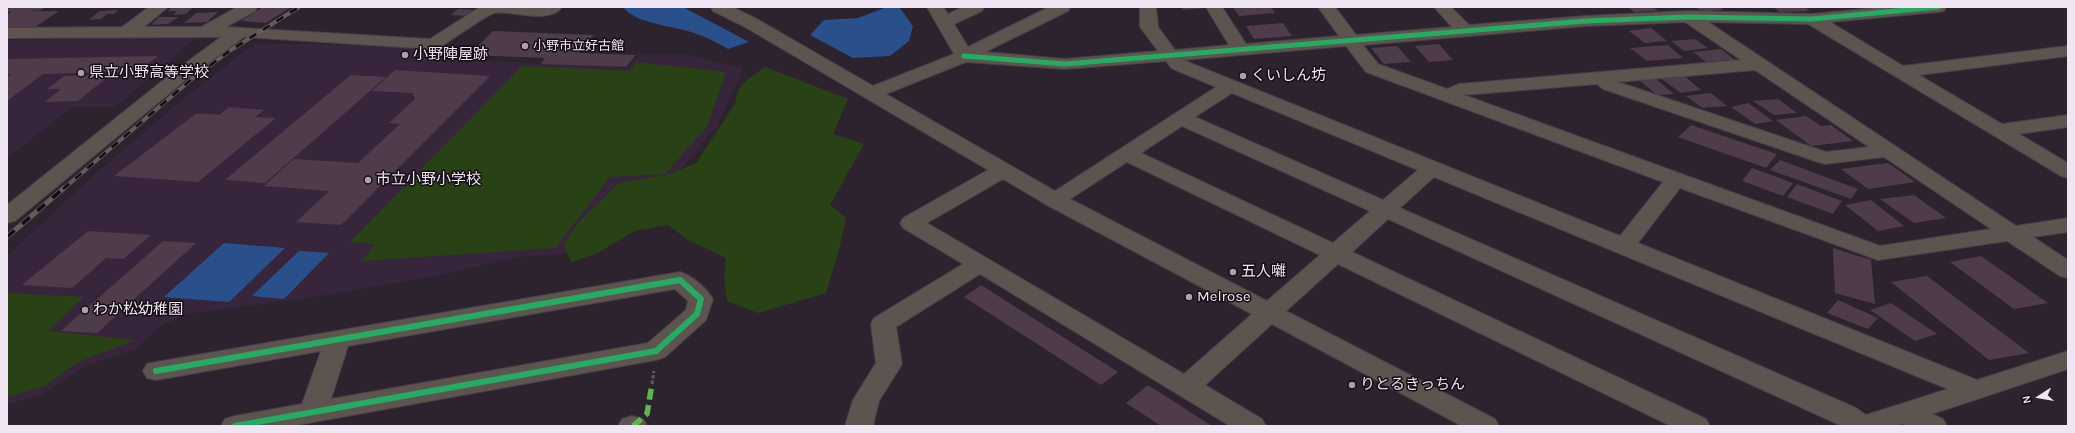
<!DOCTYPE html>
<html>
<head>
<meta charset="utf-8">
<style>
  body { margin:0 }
  #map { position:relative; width:2075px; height:433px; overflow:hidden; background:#2c232e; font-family:Karla,sans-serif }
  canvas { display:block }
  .frame { position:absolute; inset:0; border:8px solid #f0e5f2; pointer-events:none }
  .north { position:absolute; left:2019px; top:377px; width:40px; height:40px; -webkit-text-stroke:3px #130c14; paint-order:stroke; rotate:258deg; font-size:11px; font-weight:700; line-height:16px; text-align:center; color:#f0e5f2 }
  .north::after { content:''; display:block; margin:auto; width:14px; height:18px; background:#f0e5f2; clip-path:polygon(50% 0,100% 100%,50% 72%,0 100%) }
</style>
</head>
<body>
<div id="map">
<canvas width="2075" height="433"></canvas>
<div class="frame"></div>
<div class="north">N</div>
</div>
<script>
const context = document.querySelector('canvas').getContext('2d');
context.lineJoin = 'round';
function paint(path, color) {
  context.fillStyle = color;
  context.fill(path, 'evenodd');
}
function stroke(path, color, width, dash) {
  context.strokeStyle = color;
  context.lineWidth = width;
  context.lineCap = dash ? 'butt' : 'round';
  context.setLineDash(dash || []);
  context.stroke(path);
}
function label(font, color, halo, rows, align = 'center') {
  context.font = font + ' Karla,"Noto Sans JP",sans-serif';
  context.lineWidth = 3;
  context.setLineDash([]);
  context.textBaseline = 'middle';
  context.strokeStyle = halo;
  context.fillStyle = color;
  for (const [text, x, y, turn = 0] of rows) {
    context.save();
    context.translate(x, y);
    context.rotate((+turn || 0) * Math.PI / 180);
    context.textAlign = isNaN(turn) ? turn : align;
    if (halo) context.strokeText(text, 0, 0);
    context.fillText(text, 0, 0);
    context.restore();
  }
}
const built = new Path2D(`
  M197 36 116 107H72L7 158V40Z
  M255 43 449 47 445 59 628 68 639 54 689 55 743 68 717 126 675 176 570 254 518 257 436 276 309 298 186 314 161 326 134 350 84 366 40 396 7 404V256L95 174 182 100Z`);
const green = new Path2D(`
  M636 62 726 72 707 126 665 174 610 177 555 248 362 261 375 244 350 242 522 66 630 71Z
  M765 67 848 99 833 134 864 144 830 205 846 218 840 246 826 293 758 313 727 301 724 278 726 258 688 240 668 225 634 231 598 253 571 262 564 245 579 222 619 183 670 174 696 163 735 104C736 84 750 78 765 67Z
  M7 293 84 297 48 331 136 340 78 362 45 386 7 397Z`);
const water = new Path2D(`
  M623 7H683L749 42 728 49C718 43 706 37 694 33 675 26 635 24 623 7Z
  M887 7H899L913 26 909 41 890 56 853 58 810 35 824 20 858 18Z
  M224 243 285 248 229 302 164 297Z
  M299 251 329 253 284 299 252 296Z`);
const building = new Path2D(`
  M11 7H46L41 10 28 11H59L32 29H7V15L12 11 7 12V10Z
  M172 7H193L186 14 173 15 177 11H168Z
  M263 7H291L266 23 241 21Z
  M1181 7H1206L1207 8 1183 10Z
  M1233 7H1271L1275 13 1239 16Z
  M1628 7H1653L1658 11 1634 12Z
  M1695 7H1719L1723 10 1702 12Z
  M1773 7H1805L1810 11 1780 12Z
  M458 9 475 10 468 16 451 15Z
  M118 10 114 14H107L101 19 89 20 99 11Z
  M218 12 207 22 184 23 196 13Z
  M159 17H179L168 24 151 25Z
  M1283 23 1292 36 1254 39 1246 26Z
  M1651 28 1667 41 1645 43 1629 31Z
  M493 31 594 35 579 53 636 55 626 67 541 64 545 58 469 55Z
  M1695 39 1708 48 1684 51 1671 41Z
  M1439 44 1453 60 1429 62 1415 46Z
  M1668 45 1683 58 1647 61 1630 48Z
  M1397 46 1411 62 1384 64 1371 48Z
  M1721 49 1735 60 1706 62 1693 52Z
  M158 56 139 71 43 74 7 101V77L11 74H7V60L9 59Z
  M395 70 490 76 341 225 296 222 329 191 264 186 294 159 358 163 400 124 389 123 415 99 413 93 372 91Z
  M110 75 78 101 45 102 61 89H47L64 76Z
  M351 75 386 77 265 183 225 180Z
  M1683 75 1701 90 1681 93 1660 78Z
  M1656 79 1674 94 1657 95 1640 81Z
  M1711 93 1727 106 1702 108 1686 96Z
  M1778 99 1797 113 1774 115 1753 101Z
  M1748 103 1773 121 1755 124 1731 107Z
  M229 107 264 110 255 117 276 118 198 182 114 176 197 113 219 115Z
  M1806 116 1821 126 1831 125 1853 141 1811 146 1776 120Z
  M1691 125 1777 154 1766 168 1678 137Z
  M1780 160 1858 189 1851 199 1770 170Z
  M1888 163 1915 182 1868 189 1841 169Z
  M1752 168 1793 183 1783 196 1742 181Z
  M1797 184 1842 201 1833 214 1787 197Z
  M1914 195 1946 218 1914 223 1880 199Z
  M1871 200 1904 226 1878 231 1845 205Z
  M88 231 151 235 123 259 106 258 72 288 22 285Z
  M163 241 196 243 97 333 61 331Z
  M1833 248 1871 260 1875 304 1835 293Z
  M1981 256 2048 303 2014 309 1950 262Z
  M1927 276 2029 353 1989 360 1891 282Z
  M981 285 1118 372 1101 385 964 297Z
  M1838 300 1878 318 1868 329 1827 313Z
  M1891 303 1937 334 1915 341 1870 310Z
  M1148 385 1212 426H1161L1126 403Z`);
const path = new Path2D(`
  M652 384 654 371`);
const minor = new Path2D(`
  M149 7H168L144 27H201L237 7H257L255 11 226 27 430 39 480 7H562C550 25 511 10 494 13 487 15 448 42 439 48L433 49 244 37 188 78 15 221 7 223V205L176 70 221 37 7 38V28L122 27Z
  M711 7H732L757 19 873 86 954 54 927 7H943L948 14 963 7H984L982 11 954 24 968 47 1049 7H1070L1068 11 985 52 1065 59 1158 51 1140 27V7H1156L1158 27 1175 50 1229 45 1206 7H1222L1246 44 1339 36 1318 7H1335L1356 35 1452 27 1434 7H1451L1469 25 1586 16 1687 11 1812 14 1885 7H1946L1944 11 1938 12 1830 22 1903 66 2068 46V56L1919 75 2002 124 2068 115V127L2019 134 2068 163V178L2061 176 1808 24 1708 22 2016 226 2068 218V232L2033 237 2068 260V278L2060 276 2007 241 1878 260 1680 188 1638 243 1977 380 2068 351V369L1932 414 1943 419 1947 426H1907L1902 424 1896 426H1842L1388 219 1352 252 1706 419 1710 426H1671L1338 264 1286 311 1495 419 1499 426H1462L1272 324 1205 385 1262 419 1266 426H1230L980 274 896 327 902 364 879 401 873 426H845L853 400 876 363 871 324 874 318 963 264 903 228 900 223 903 218 988 170 745 27 713 11ZM1685 22 1741 60 1459 84 1447 89 1378 64 1363 45 1586 26ZM1346 46 1366 72 1663 182 1620 236 1183 60ZM1166 61 1171 68 1216 87 1055 191 886 94 966 62 1065 69ZM1755 70 1869 147 1826 152 1618 82ZM1597 84 1603 89 1818 162 1825 164 1884 157 1991 229 1880 246 1464 95ZM1232 93 1418 170 1383 200 1195 117ZM1182 126 1370 211 1333 243 1141 153ZM1127 162 1320 255 1267 301 1070 199ZM1434 177 1948 389 1866 415 1856 408 1400 208ZM1003 179 1047 205 1252 314 1184 374 927 223Z
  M680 272C693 276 706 288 713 299L706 320 665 357 656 360 292 426H221L225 419 235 416 302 404 321 351 156 380 147 378 143 371 147 364 156 362ZM675 289 688 301 686 310 648 343 331 399 348 346Z
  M632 416 643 419 647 426H618L622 419Z`);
const railFar1 = new Path2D(`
  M63 189 193 78 231 50 299 7`);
const rail = new Path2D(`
  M7 237 64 188`);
const quiet = new Path2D(`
  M633 426 647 414 652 384`);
const cyclewayFar1 = new Path2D(`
  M964 56 1065 64 1586 21 1688 17 1812 19 1938 7`);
const cycleway = new Path2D(`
  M156 371 680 280 701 299 697 314 656 351 235 426`);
const markers = [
  [525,46,4,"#aba1ad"],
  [405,55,4,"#aba1ad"],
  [81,73,4,"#aba1ad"],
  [1243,76,4,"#aba1ad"],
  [368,180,4,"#aba1ad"],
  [1233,272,4,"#aba1ad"],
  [1189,297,4,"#aba1ad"],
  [85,310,4,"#aba1ad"],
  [1352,385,4,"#aba1ad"]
];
const farPoinames = [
  ["小野市立好古館",533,46]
];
const poiNames = [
  ["小野陣屋跡",413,55],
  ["県立小野高等学校",89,73],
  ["くいしん坊",1251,76],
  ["市立小野小学校",376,180],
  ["五人囃",1241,272],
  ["Melrose",1197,297],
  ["わか松幼稚園",93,310],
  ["りとるきっちん",1360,385]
];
paint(built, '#37253c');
paint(green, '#294215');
paint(water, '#2a508c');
paint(building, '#4e3c4a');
stroke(minor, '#473f49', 2);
stroke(path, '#62595a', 3, [3.5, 2]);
paint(minor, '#5d534f');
stroke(railFar1, '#635b5c', 4);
stroke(rail, '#635b5c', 5);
stroke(railFar1, '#130c14', 2.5, [8]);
stroke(rail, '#130c14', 3.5, [10]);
stroke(quiet, '#58b947', 5.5, [11, 5.5]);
stroke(cyclewayFar1, '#26ab63', 5);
stroke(cycleway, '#26ab63', 6);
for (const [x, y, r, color] of markers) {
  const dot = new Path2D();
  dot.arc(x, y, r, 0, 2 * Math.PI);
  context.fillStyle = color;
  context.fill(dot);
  stroke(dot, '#130c14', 1.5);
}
label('13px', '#f0e5f2', '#130c14', farPoinames, 'left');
label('15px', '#f0e5f2', '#130c14', poiNames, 'left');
</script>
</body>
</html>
